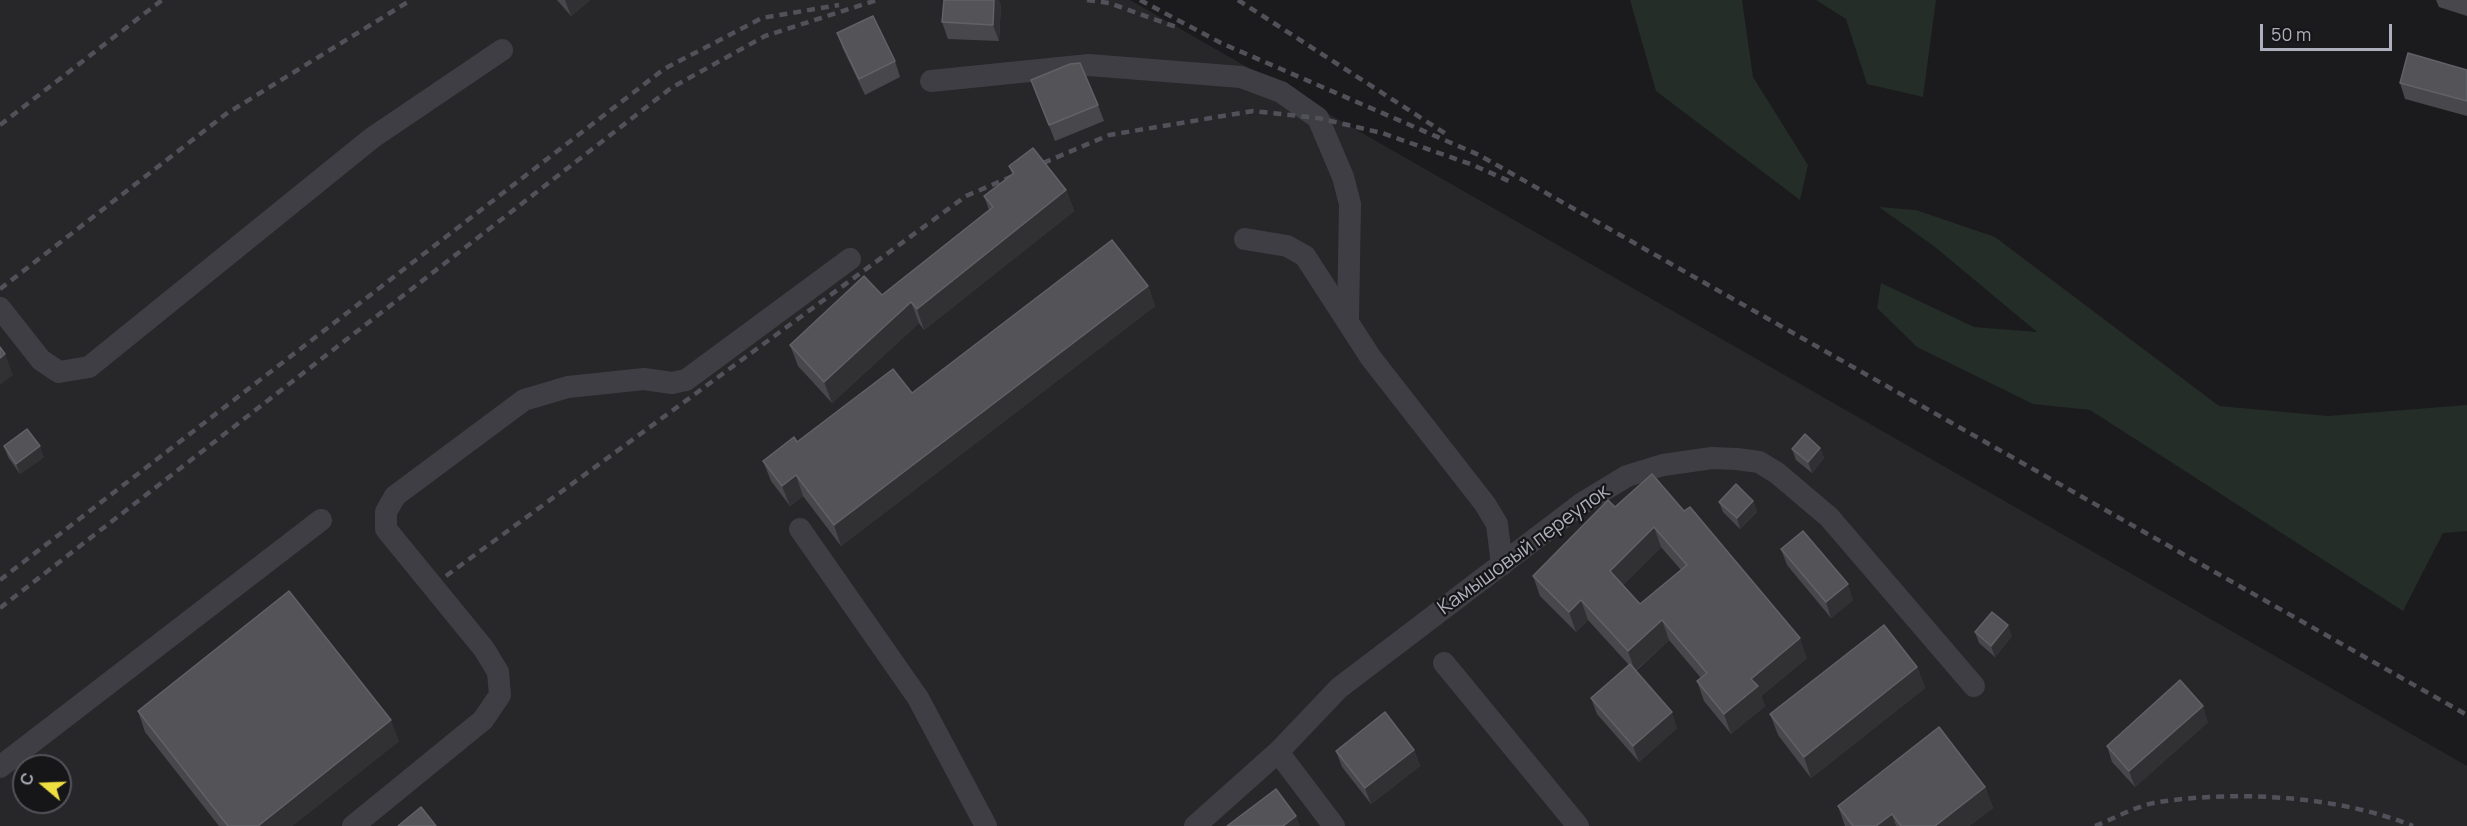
<!DOCTYPE html>
<html>
<head>
<meta charset="utf-8">
<style>
  body { margin:0 }
  #map { position:relative; width:2467px; height:826px; overflow:hidden; background:#1b1b1d; font-family:Manrope,sans-serif }
  canvas { display:block }
  .north { position:absolute; left:12px; top:754px; width:60px; height:60px; box-sizing:border-box; background:#161618; border:2px solid #53535a; border-radius:50%; rotate:289deg; font-size:16px; font-weight:700; line-height:24px; text-align:center; color:#aeafbc }
  .north::after { content:''; display:block; margin:auto; width:21px; height:27px; background:#eede41; clip-path:polygon(50% 0,100% 100%,50% 72%,0 100%) }
  .scale { position:absolute; left:2260px; top:24px; width:132px; height:27px; box-sizing:border-box; border:3px solid #aeafbc; border-top:0; padding-left:8px; font-size:18px; line-height:21px; white-space:nowrap; color:#aeafbc; -webkit-text-stroke:4px #161618; paint-order:stroke }
</style>
</head>
<body>
<div id="map">
<canvas width="2467" height="826"></canvas>
<div class="north">С</div>
<div class="scale">50 m</div>
</div>
<script>
const context = document.querySelector('canvas').getContext('2d');
context.lineJoin = 'round';
function paint(path, color) {
  context.fillStyle = color;
  context.fill(path, 'evenodd');
}
function stroke(path, color, width, dash) {
  context.strokeStyle = color;
  context.lineWidth = width;
  context.lineCap = dash ? 'butt' : 'round';
  context.setLineDash(dash || []);
  context.stroke(path);
}
function label(font, color, halo, rows, align = 'center') {
  context.font = font + ' Manrope,sans-serif';
  context.lineWidth = 4.5;
  context.setLineDash([]);
  context.textBaseline = 'middle';
  context.strokeStyle = halo;
  context.fillStyle = color;
  for (const [text, x, y, turn = 0] of rows) {
    context.save();
    context.translate(x, y);
    context.rotate((+turn || 0) * Math.PI / 180);
    context.textAlign = isNaN(turn) ? turn : align;
    if (halo) context.strokeText(text, 0, 0);
    context.fillText(text, 0, 0);
    context.restore();
  }
}
const built = new Path2D(`
  M0 0H1130L2467 766V826H0ZM24 766H60V802H24Z`);
const green = new Path2D(`
  M1630 0H1742L1753 77 1808 165 1800 200 1656 91Z
  M1816 0H1936L1923 97 1867 84 1846 19Z
  M1879 207 1916 210 1995 237 2219 406 2328 416 2467 405V531L2443 533 2403 611 2090 410 2033 404 1917 347 1877 308 1881 283 1974 327 2037 332 1935 247Z`);
const minor = new Path2D(`
  M931 81 1089 65 1241 77 1281 92 1318 118 1343 177 1350 204 1348 319
  M1245 239 1287 246 1305 256 1371 358 1485 504 1497 524 1502 565
  M0 308 41 360 59 372 89 367 372 138 502 50
  M800 529 918 698 986 826
  M1444 663 1578 826
  M1278 752 1334 826
  M0 767 321 520
  M353 826 483 720 500 695 498 672 484 649 386 529V512L395 496 524 400 568 387 644 379 672 383 686 380 850 259
  M1195 826 1278 752 1339 688 1581 504 1627 476 1663 465 1712 458 1737 459 1759 462 1777 473 1829 517 1974 686`);
const rail = new Path2D(`
  M1087 0 1109 3 1179 28
  M1140 0 1221 43 1479 155 2467 715
  M1238 0 1446 134
  M0 125 162 0
  M0 289 226 114 411 0
  M446 576 966 196 1109 135 1253 111 1318 118 1382 133 1473 165 1511 182
  M0 580 664 69 762 18 839 5
  M0 608 671 88 765 36 877 0
  M2095 826C2115 818 2138 805 2159 802 2238 790 2339 796 2413 826`);
const wall = new Path2D(`
  M557 0H590L571 16Z
  M2436 0H2467V16L2439 7Z
  M1001 4 999 41 948 39 942 22Z
  M837 33 895 61 900 77 865 95 843 49Z
  M2467 70V116L2405 99 2400 83Z
  M1031 80 1098 105 1104 121 1055 141Z
  M1009 166 1066 190 1074 211 924 330 919 323 832 403 798 366 790 345 882 295 989 210 984 196 1012 174Z
  M1148 286 1155 306 841 546 803 496 790 506 771 481 763 461 797 442 912 393Z
  M4 446 44 457 20 474 8 457Z
  M1820 448 1824 458 1812 473 1796 460 1792 449Z
  M1652 474 1807 658 1761 696 1765 706 1731 734 1704 701 1697 681 1701 678 1669 640 1636 671 1677 728 1639 762 1597 714 1591 698 1629 665 1588 620 1576 632 1540 596 1533 576 1615 507ZM1661 547 1681 570 1640 604 1623 585Z
  M1753 501 1757 512 1740 529 1723 512 1719 502Z
  M1781 549 1853 600 1831 618 1787 565Z
  M1975 632 2012 636 1995 657 1979 643Z
  M1917 667 1925 688 1811 778 1778 735 1770 714Z
  M138 711 399 741 292 826H219L145 732Z
  M2208 722 2135 787 2112 762 2107 746Z
  M1414 750 1420 766 1371 804 1342 767 1336 751Z
  M1985 787 1993 808 1969 826H1845L1838 806Z`);
const shadedWall = new Path2D(`
  M565 0H590L571 16Z
  M994 0H999L1001 4 999 41 993 25Z
  M1066 190 1074 211 924 330 917 309Z
  M1148 286 1155 306 841 546 834 525Z
  M911 302 919 323 832 403 824 382Z
  M5 354 13 375 0 385V358Z
  M40 446 44 457 20 474 16 464Z
  M1820 448 1824 458 1812 473 1808 462Z
  M796 475 803 496 790 506 782 486Z
  M1753 501 1757 512 1740 529 1737 518Z
  M1654 527 1661 547 1617 591 1610 571Z
  M1848 584 1853 600 1831 618 1826 602Z
  M1581 600 1588 620 1576 632 1569 612Z
  M1662 620 1669 640 1635 671 1628 651Z
  M2008 625 2012 636 1995 657 1991 646Z
  M1800 638 1807 658 1761 696 1765 706 1731 734 1724 714 1751 679Z
  M1917 667 1925 688 1811 778 1804 757Z
  M2203 706 2208 722 2135 787 2129 771Z
  M1672 712 1677 728 1639 762 1633 746Z
  M391 720 399 741 292 826H258Z
  M1414 750 1420 766 1371 804 1365 788Z
  M1985 787 1993 808 1969 826H1935Z
  M1892 814 1896 826H1876Z
  M1296 816 1300 826H1283Z`);
const building = new Path2D(`
  M944 0H994L993 25 942 22Z
  M873 16 895 61 859 79 837 33Z
  M2408 53 2467 70V101L2400 83Z
  M1080 63 1098 105 1049 125 1031 80 1070 64Z
  M1033 148 1066 190 917 309 911 302 824 382 790 345 864 276 882 295 993 207 984 196 1014 173 1009 166Z
  M1112 240 1148 286 834 525 796 475 782 486 763 461 794 437 797 442 893 369 912 393Z
  M0 347 5 354 0 358Z
  M27 429 40 446 16 464 4 446Z
  M1805 434 1820 448 1808 462 1792 449Z
  M1652 474 1684 511 1690 507 1800 638 1751 679 1758 686 1724 714 1697 681 1707 673 1662 620 1628 651 1581 600 1569 612 1533 576 1608 500 1615 507ZM1654 527 1687 565 1640 604 1610 571Z
  M1736 484 1753 501 1737 518 1719 502Z
  M1803 531 1848 584 1826 602 1781 549Z
  M289 591 391 720 258 826H228L138 711Z
  M1992 612 2008 625 1991 646 1975 632Z
  M1884 625 1917 667 1804 757 1770 714Z
  M1630 664 1672 712 1633 746 1591 698Z
  M2180 680 2203 706 2129 771 2107 746Z
  M1385 712 1414 750 1365 788 1336 751Z
  M1939 727 1985 787 1935 826H1901L1892 814 1876 826H1853L1838 806Z
  M1276 789 1296 816 1283 826H1227Z
  M421 807 436 826H398Z`);
const streetNames = [
  ["Камышовый переулок",1524,550,-36]
];
paint(built, '#27272a');
paint(green, '#242d27');
stroke(minor, '#3e3e44', 22);
stroke(rail, '#515159', 4.5, [8, 6]);
paint(wall, '#48484c');
paint(shadedWall, '#313134');
paint(building, '#535358');
stroke(building, '#616168', 1.5);
label('20px', '#aeafbc', '#161618', streetNames);
</script>
</body>
</html>
